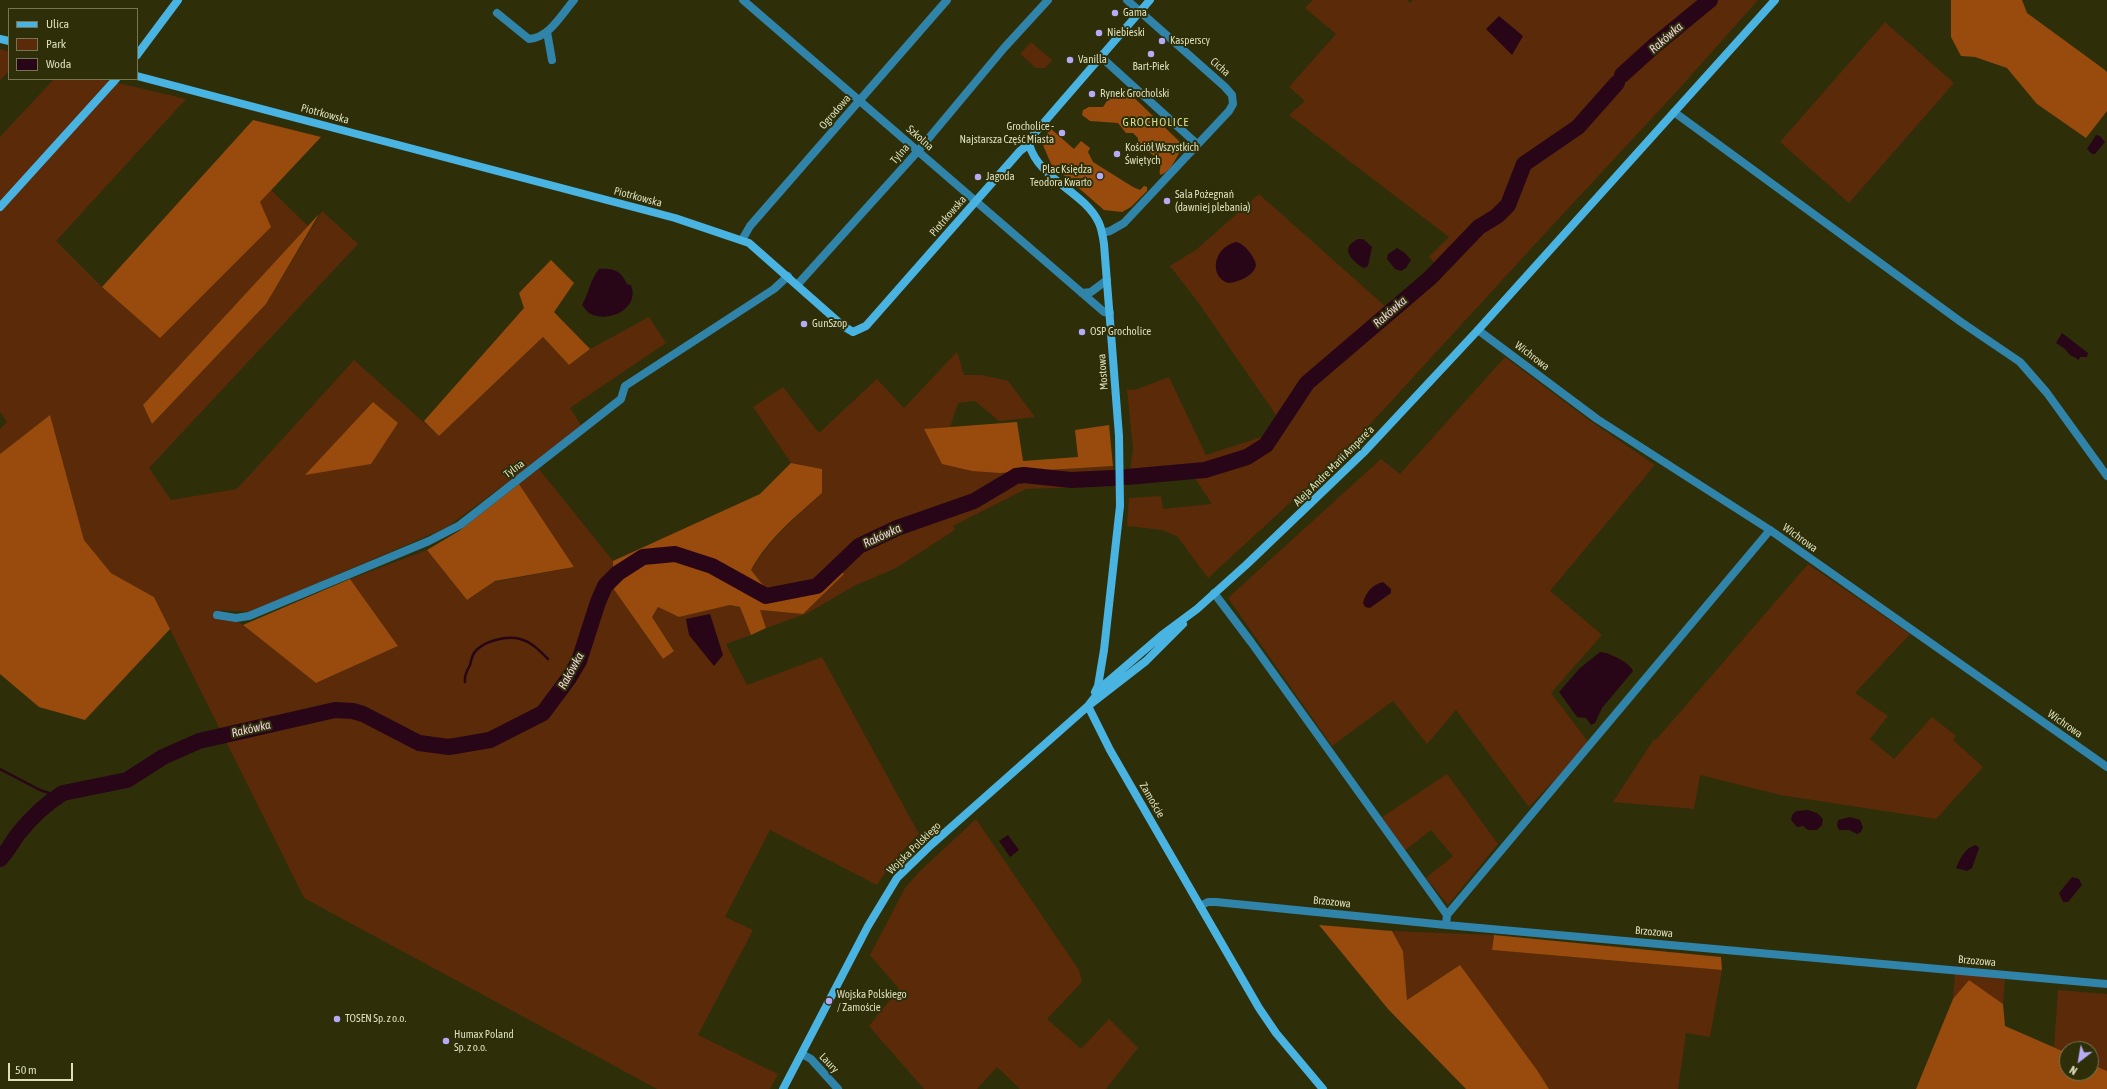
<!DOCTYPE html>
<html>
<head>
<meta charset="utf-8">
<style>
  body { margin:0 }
  #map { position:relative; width:2107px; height:1089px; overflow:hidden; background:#2e2f09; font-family:"Asap Condensed",sans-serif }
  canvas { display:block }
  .legend { position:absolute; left:8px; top:8px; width:130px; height:72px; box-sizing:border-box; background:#2e2f09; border:1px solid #747551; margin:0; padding:5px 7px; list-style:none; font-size:12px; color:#dcdebc }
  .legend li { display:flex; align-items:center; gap:8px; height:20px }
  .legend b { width:20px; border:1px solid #747551 }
  .north { position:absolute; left:2059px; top:1041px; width:40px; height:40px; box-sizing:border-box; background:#2e2f09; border:1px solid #747551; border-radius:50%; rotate:211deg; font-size:11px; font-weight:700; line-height:16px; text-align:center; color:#dcdebc }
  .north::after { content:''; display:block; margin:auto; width:14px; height:18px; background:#b7abf8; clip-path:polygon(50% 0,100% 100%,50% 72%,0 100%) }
  .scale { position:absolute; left:8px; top:1063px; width:65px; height:18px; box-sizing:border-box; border:2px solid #dcdebc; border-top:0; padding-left:5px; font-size:12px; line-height:14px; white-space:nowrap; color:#dcdebc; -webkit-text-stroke:3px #2e2f09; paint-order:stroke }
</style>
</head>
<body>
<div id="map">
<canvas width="2107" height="1089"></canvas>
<ul class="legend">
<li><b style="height:5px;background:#49b3e2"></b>Ulica</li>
<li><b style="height:11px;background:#5a2a09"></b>Park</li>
<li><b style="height:11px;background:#280618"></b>Woda</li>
</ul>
<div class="north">N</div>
<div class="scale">50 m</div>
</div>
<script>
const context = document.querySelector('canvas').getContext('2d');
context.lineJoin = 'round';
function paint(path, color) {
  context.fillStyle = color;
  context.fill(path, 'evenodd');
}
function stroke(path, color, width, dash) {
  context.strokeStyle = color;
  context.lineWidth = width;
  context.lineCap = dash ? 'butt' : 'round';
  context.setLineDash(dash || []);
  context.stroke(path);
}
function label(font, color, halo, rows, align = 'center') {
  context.font = font + ' "Asap Condensed",sans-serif';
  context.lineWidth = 4;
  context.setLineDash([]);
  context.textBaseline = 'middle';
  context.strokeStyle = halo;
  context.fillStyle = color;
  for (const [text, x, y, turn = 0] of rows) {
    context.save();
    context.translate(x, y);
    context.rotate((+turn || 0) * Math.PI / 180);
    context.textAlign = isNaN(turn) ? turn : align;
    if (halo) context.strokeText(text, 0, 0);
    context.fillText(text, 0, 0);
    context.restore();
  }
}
const green = new Path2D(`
  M1313 0H1407L1410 3 1413 0H1758L1678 90 1538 241 1339 458 1208 578 1177 536 1162 530 1127 526 1129 498 1161 496 1163 509 1212 504 1187 466 1130 471 1133 449 1127 389 1135 390 1169 377 1206 455 1265 436 1276 415 1200 305 1170 266 1197 249 1259 194 1386 307 1435 263 1429 257 1449 237 1289 115 1305 101 1289 87 1336 34 1305 8Z
  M1885 22 1954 83 1849 203 1780 142Z
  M1031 42 1052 60 1045 68H1036L1020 54Z
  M0 49 9 52V71L0 80Z
  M54 79H101L186 99 56 241 102 287 124 305 260 202 271 190 308 226 143 405 152 424 266 304 322 211 358 244 149 468 171 500 237 489 354 360 439 436 543 337 569 365 590 349 649 317 666 343 570 408 582 427 446 528 250 612 220 610 243 625 316 683 398 646 350 579 427 550 467 600 494 582 574 567 519 484 539 469 613 561 614 588 663 659 674 650 652 617 658 607 679 617 730 605 740 607 751 635 726 644 747 685 822 657 919 834C903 849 889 866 877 885L770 830 725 917 753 930 698 1035 778 1074 770 1089H657L304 898 154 597 111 573 84 540 50 415 0 454V429L7 422 0 412V137Z
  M957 352 964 375H981L1008 381 1035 417 999 421 975 401 958 403 950 427 924 430 1000 473 1113 466 1114 486 1026 489 953 526 955 530 896 568 854 586 806 614 766 628 759 610 803 614 820 596 833 563 816 579 767 590 751 570C770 539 796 516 822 493V469L791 463 753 407 783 387 819 433 877 379 904 408Z
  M1505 357 1589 420 1655 465 1550 591 1602 635 1551 693 1589 743 1529 807 1456 710 1427 744 1393 701 1332 746 1228 598 1381 459 1400 474Z
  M1808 564 1910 634 1855 693 1888 716 1870 739 1894 759 1932 717 1956 736 1953 740 1983 767 1936 819 1780 795 1700 775 1694 809 1613 802 1654 739 1656 740Z
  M1447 774 1498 844 1448 905 1426 878 1453 856 1431 830 1403 852 1381 818Z
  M976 819 1079 970 1082 982 1047 1019 1081 1049 1109 1019 1138 1048 1106 1089H1020L997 1067 977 1089H924L869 1026 899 989 870 955 905 888 920 871Z
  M1392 931 1494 935 1492 950 1722 970 1710 1037 1686 1033 1678 1089H1549L1537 1070 1460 965 1407 1000 1403 951Z
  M1955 973 2005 979 2003 1004 1969 980 1953 999Z
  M2058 990 2107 994V1071L2091 1064V1049H2067V1053L2054 1047Z`);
const forest = new Path2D(`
  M1951 0H2022L2027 13 2105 70 2107 72V111L2086 138 2037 104 2007 68 1975 57 1961 56 1951 37Z
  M1123 87 1182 144 1183 146C1177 155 1172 172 1160 175 1159 170 1161 169 1160 165 1160 157 1145 150 1138 146V138L1133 133H1126L1118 123 1090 121 1082 115 1083 110 1089 107H1103L1111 95Z
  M253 120 321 137 260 202 271 227 160 338 102 287Z
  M1051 129 1074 149 1081 141 1090 148 1088 152 1093 162 1133 187 1140 190 1144 186 1147 187V191L1131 207 1122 212 1104 210 1051 164 1043 145 1045 136Z
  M319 214 266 304 152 424 143 405Z
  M551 260 574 283 554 312 590 349 569 365 543 337 439 436 424 421 524 308 519 293Z
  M373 402 398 423 371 464 305 475Z
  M50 415 84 540 111 573 154 597 170 629 85 720 39 707 0 674V454Z
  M1017 422 1023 461 1078 457 1075 430 1109 425 1113 466 1000 473 972 471 942 464 924 429Z
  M791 463 822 469V493C796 516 768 539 751 570L767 590 816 579 833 563 844 574 803 614 760 610 766 628 751 635 740 607 730 605 679 617 658 607 652 617 674 651 663 659 613 588V561L760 494Z
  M519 484 574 567 495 581 467 600 427 550 459 531Z
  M350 579 398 646 316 683 243 625Z
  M1319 925 1392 931 1403 951 1407 1000 1460 965 1537 1070 1549 1089H1466L1388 1009Z
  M1494 935 1721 957 1722 970 1492 950Z
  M1969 980 2003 1004 2005 1026 2067 1053V1073H2091V1064L2107 1071V1089H1916L1953 999Z`);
const water = new Path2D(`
  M1499 16 1523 36 1512 55 1486 29Z
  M2096 135 2100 136 2105 142 2095 154H2092L2087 149Z
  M1358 239H1363L1372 247 1368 266 1364 268C1357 265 1343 253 1350 245 1352 242 1355 241 1358 239Z
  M1236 242C1244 243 1255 257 1256 265 1254 276 1239 282 1228 283 1208 276 1214 247 1236 242Z
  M1397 248 1405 253 1411 260 1406 268 1401 271 1395 269 1387 259 1388 254Z
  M599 269C614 268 621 271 627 284L631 285C640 308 610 323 591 314 587 313 585 308 582 305 589 293 590 280 599 269Z
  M2062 333 2088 353 2087 357H2080L2079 360 2070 355 2065 349 2056 343Z
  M1383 582 1391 589V593L1370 608 1365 607 1363 603C1366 592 1372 585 1383 582Z
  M710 614 723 655 714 666 689 635 686 619Z
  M1600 652C1608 652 1631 663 1633 671L1602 708 1595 723 1591 725 1586 718 1577 717 1559 692 1580 668Z
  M1808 810 1817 813 1823 819 1822 825 1817 830H1808L1803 826 1797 827 1791 820 1792 815 1796 811Z
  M1850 817 1860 820 1863 827 1861 832 1857 834 1849 830H1839L1837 825 1838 820Z
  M1008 835 1019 850 1010 857 999 841Z
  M1976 845 1979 848 1972 868 1967 871 1956 868C1960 859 1965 847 1976 845Z
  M2072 877 2079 879 2082 885 2068 902H2063L2059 893Z`);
const stream = new Path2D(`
  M465 682C464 675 467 671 470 665 471 661 472 656 474 653 482 641 508 635 520 639 532 642 540 651 548 659
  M0 769 40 790 58 796`);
const river = new Path2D(`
  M1622 75 1654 46 1710 0
  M1127 477 1205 470 1247 457 1266 445 1307 383 1430 278 1479 227 1497 216 1508 205 1524 164 1578 127 1617 83
  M0 859C8 851 12 842 18 834 30 819 47 803 63 793L127 780 163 757 199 741 335 710 353 711 363 714 419 743 449 747 490 740 543 713 569 678 579 661 598 602 605 586 618 573 643 557 675 554 712 566 766 596 817 586 859 546 897 528 974 501 1016 476 1024 475 1071 480 1113 478`);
const street = new Path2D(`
  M743 0 1104 312 1110 313
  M497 13 529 39C549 38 562 14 574 0
  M547 32 552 60
  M1101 57 1197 144
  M1674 112 1961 322 2020 362 2047 393 2107 476
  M1102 233 1110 231 1124 223 1229 111 1233 104 1232 95 1225 87 1127 0
  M742 240 750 226 947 0
  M798 284 918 151 1004 48 1048 0
  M1082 293 1091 292 1107 280
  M1478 330 1597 419 1770 530 2107 767
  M1214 593 1251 642 1447 915
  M217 615 236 618 249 616 429 541 460 525 621 399 625 386 774 289 788 276
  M1200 906 1208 902H1216L1446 925 2107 984
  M1446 925 1447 915 1770 530
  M802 1054 811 1059 838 1089`);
const secondary = new Path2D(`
  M0 39 9 41
  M137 55 178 0
  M137 76 675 218 749 243 843 326 853 332 866 326 1020 151 1029 144
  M0 207 116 79
  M1095 692 1098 686 1104 650 1120 506 1119 436 1104 244C1103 237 1102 230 1099 223 1084 191 1039 180 1029 144L1034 134 1150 0
  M1088 706 1105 684 1162 635 1197 609 1246 565 1365 451 1478 330 1775 0
  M1088 706 1110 750 1259 1008 1276 1033 1323 1089
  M783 1089 868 926 897 878 931 845 1088 706 1146 661 1183 624`);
const markers = [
  [1115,13,4,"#b7abf8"],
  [1099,33,4,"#b7abf8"],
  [1162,41,4,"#b7abf8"],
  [1151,54,4,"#b7abf8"],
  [1070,60,4,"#b7abf8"],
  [1092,94,4,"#b7abf8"],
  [1062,133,4,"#b7abf8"],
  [1117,154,4,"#b7abf8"],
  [1100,176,4,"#b7abf8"],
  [978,177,4,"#b7abf8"],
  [1167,201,4,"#b7abf8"],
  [804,324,4,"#b7abf8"],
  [1082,332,4,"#b7abf8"],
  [829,1001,4,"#b7abf8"],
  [337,1019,4,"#b7abf8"],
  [446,1041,4,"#b7abf8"]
];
const poiNames = [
  ["Gama",1123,13],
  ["Niebieski",1107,33],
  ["Kasperscy",1170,41],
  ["Vanilla",1078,60],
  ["Bart-Piek",1151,67,"center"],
  ["Rynek Grocholski",1100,94],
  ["Grocholice -",1054,127,"right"],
  ["Najstarsza Część Miasta",1054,140,"right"],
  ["Kościół Wszystkich",1125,148],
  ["Świętych",1125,161],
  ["Plac Księdza",1092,170,"right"],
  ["Teodora Kwarto",1092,183,"right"],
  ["Jagoda",986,177],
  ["Sala Pożegnań",1175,195],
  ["(dawniej plebania)",1175,208],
  ["GunSzop",812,324],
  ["OSP Grocholice",1090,332],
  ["Wojska Polskiego",837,995],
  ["/ Zamoście",837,1008],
  ["TOSEN Sp. z o.o.",345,1019],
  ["Humax Poland",454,1035],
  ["Sp. z o.o.",454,1048]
];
const streetNames = [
  ["Cicha",1220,67,41],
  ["Ogrodowa",835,112,-49],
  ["Piotrkowska",325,114,15],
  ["Szkolna",920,138,41],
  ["Tylna",900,154,-49],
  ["Piotrkowska",638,197,15],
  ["Piotrkowska",948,216,-49],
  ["Wichrowa",1532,356,37],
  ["Mostowa",1103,372,-94],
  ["Aleja Andre Marii Ampere'a",1334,466,-45],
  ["Tylna",514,469,-37],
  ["Wichrowa",1800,538,36],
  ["Wichrowa",2065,724,35],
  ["Zamoście",1152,800,60],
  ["Wojska Polskiego",914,848,-44],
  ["Brzozowa",1332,902,6],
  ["Brzozowa",1654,932,5],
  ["Brzozowa",1977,961,5],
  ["Laury",829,1063,47]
];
const waterNames = [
  ["Rakówka",1666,38,-41],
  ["Rakówka",1390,312,-41],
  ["Rakówka",882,536,-25],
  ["Rakówka",571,671,-61],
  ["Rakówka",251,729,-13]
];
const neighbourhoodNames = [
  ["GROCHOLICE",1156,122]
];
paint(green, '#5a2a09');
paint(forest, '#994a0d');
paint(water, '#280618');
stroke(stream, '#280618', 2.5);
stroke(river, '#280618', 16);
stroke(street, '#3084a9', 8);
stroke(secondary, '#49b3e2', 8);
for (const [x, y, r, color] of markers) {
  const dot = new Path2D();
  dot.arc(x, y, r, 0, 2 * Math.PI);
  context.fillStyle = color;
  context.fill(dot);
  stroke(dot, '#2e2f09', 1.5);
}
label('11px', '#dcdebc', '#2e2f09', poiNames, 'left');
label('11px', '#dcdebc', '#2e2f09', streetNames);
label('italic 12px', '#eed0dc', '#2e2f09', waterNames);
context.letterSpacing = '1px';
label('12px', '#d8dc94', '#2e2f09', neighbourhoodNames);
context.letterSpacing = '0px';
</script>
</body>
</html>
